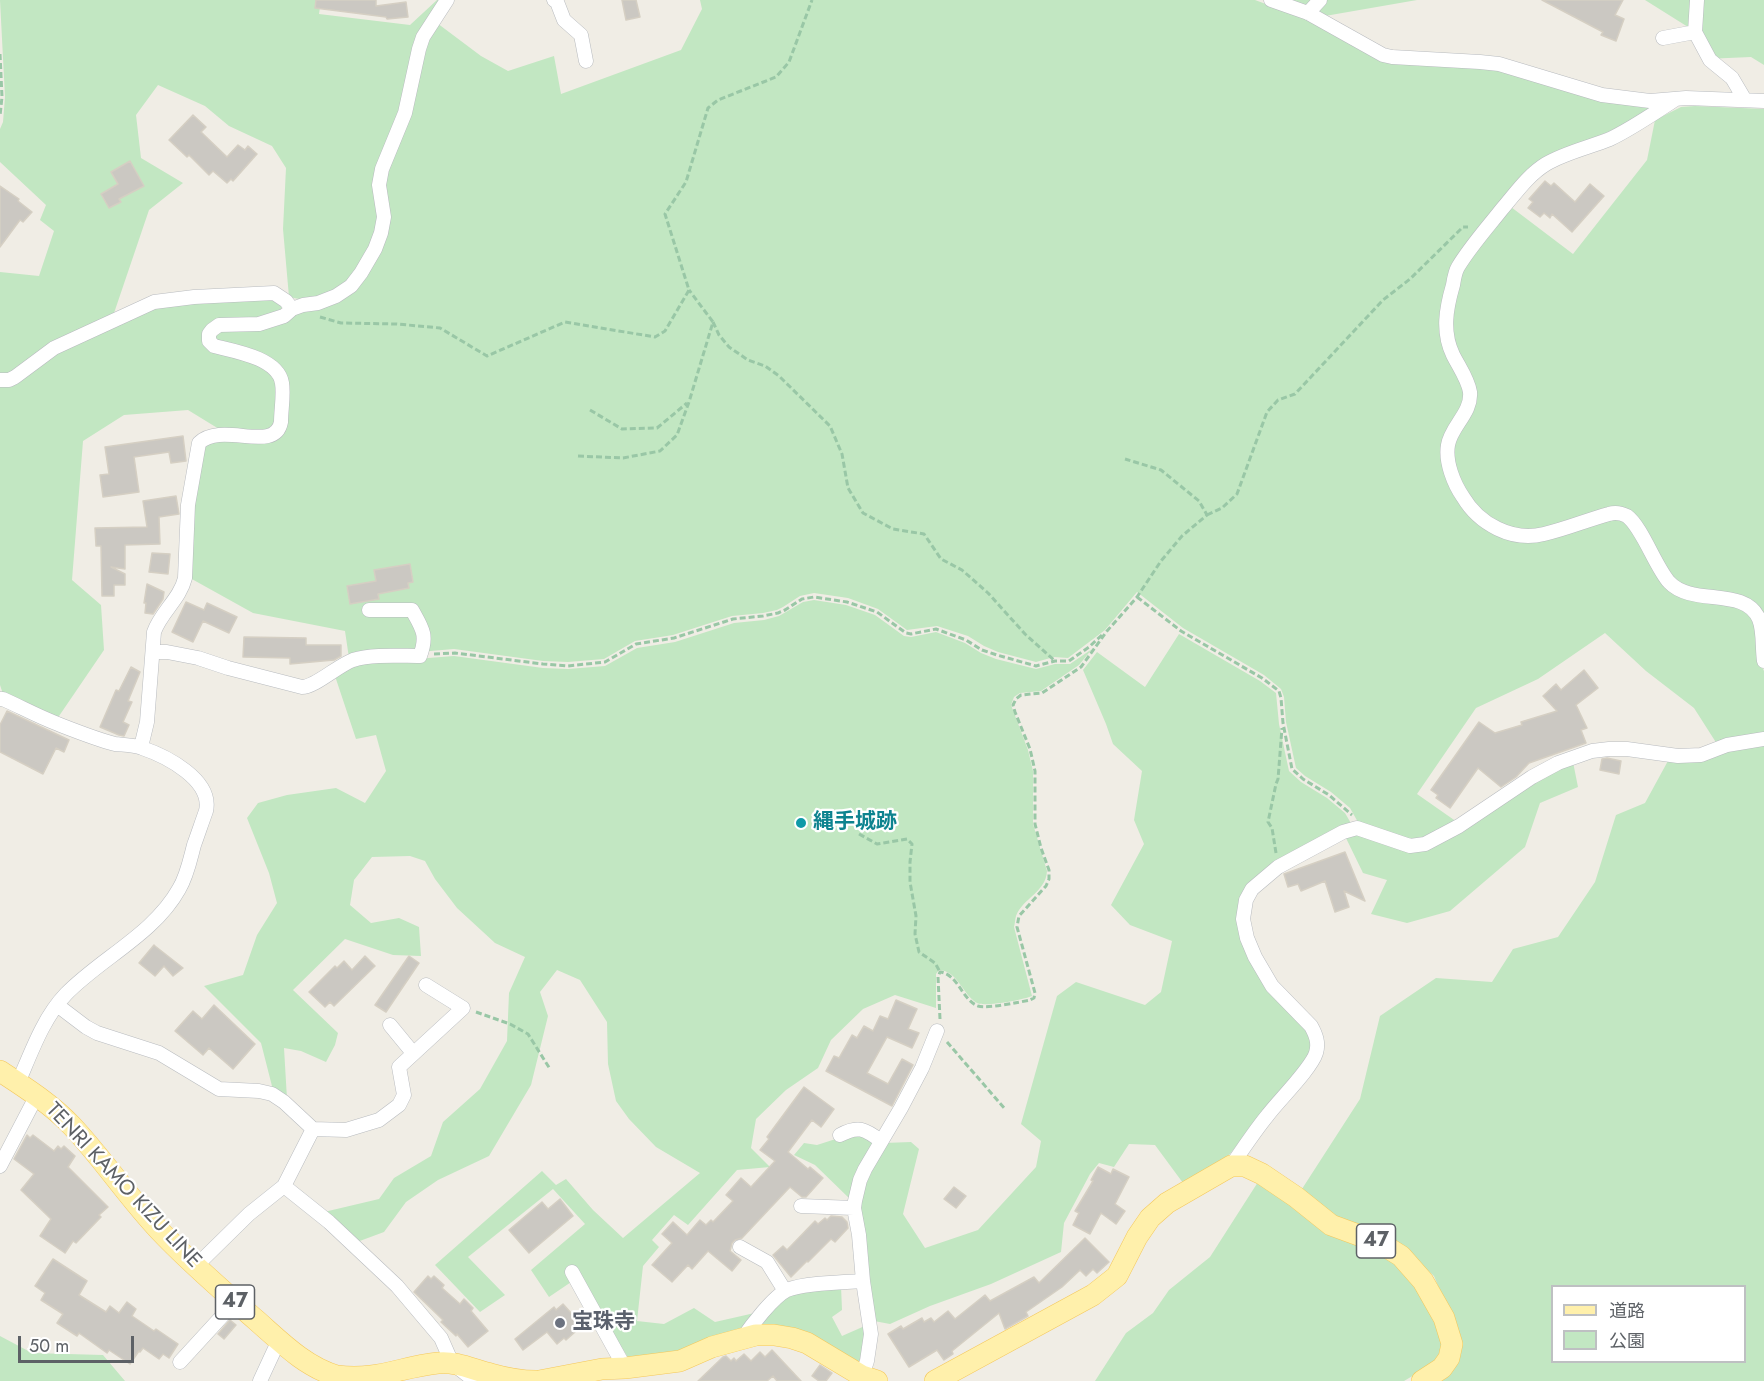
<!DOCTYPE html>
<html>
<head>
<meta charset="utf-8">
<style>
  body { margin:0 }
  #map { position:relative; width:1764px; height:1381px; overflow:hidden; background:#f0ede5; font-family:Jost,"Noto Sans JP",sans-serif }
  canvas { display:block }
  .legend { position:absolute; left:1551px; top:1285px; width:195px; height:78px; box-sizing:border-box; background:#fff; border:2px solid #bec0c2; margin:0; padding:8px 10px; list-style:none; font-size:18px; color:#5d6166 }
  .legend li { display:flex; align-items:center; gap:12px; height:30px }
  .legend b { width:30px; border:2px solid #bec0c2 }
  .scale { position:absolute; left:18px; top:1336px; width:116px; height:27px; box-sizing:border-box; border:3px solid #5d6166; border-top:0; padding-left:8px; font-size:18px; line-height:21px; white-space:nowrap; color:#5d6166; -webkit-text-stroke:4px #fff; paint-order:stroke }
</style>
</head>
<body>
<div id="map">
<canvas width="1764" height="1381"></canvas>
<ul class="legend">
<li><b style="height:8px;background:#fff0ab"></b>道路</li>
<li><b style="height:16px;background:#c2e7c2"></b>公園</li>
</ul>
<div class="scale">50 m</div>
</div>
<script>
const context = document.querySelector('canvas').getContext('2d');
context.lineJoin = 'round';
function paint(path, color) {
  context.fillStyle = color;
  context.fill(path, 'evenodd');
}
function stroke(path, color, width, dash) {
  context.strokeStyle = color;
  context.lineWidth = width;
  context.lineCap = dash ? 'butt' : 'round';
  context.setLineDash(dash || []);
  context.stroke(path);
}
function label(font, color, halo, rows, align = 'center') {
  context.font = font + ' Jost,"Noto Sans JP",sans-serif';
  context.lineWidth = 4.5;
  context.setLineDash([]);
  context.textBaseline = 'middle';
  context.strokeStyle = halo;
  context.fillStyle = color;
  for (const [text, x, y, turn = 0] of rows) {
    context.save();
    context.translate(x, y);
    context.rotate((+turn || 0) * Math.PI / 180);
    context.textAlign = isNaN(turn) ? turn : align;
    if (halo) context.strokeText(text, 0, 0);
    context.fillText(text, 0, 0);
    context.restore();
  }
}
const green = new Path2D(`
  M0 0H321L319 14 410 25 437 0H442L393 131 374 240 347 282 334 292 317 298 299 299 289 297 283 229 286 168 272 146 229 126 205 106 158 85 136 115 141 158 183 183 149 210 113 316 13 373 0 375V272L39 276 54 231 40 220 46 205 0 162V129L3 122 5 97Z
  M700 0H1255L1306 19 1381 60 1498 70 1601 101 1653 109 1608 132 1544 159 1517 184 1443 303 1465 390 1463 406 1449 427 1453 490 1506 537 1614 518 1627 522 1660 578 1737 605 1752 616 1755 622 1759 661 1764 671V734L1717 744 1694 708 1646 671 1605 633 1538 679 1476 708 1417 794 1457 822 1424 839 1411 841 1359 824 1350 808 1331 792 1305 776 1296 768 1286 722 1284 697 1281 689 1264 675 1183 628 1137 592 1105 630 1068 658 1054 657 1036 662 998 652 984 646 968 636 937 626 907 630 878 609 848 598 814 593 800 596 783 607 777 610 763 613 732 616 673 635 635 641 604 659 568 662 543 661 454 649 349 658 345 631 253 613 190 578 193 505 203 446 207 442 274 439 287 382 216 342 215 333 319 307 379 251 384 185 424 50 437 23 481 56 508 71 554 56 561 94 681 50 702 9Z
  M1287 0H1417L1325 16Z
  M1645 0H1764V65L1751 57 1705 59 1688 27Z
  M1695 106 1764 109V618L1689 589 1674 580 1634 516 1542 530 1516 529 1485 516 1461 486 1453 457 1452 445 1472 410 1450 328 1461 271 1511 207 1573 254 1647 160 1655 120 1681 107Z
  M273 299 282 305 281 311 204 332 243 359 258 365 272 376 276 384 275 424 264 431 219 429 188 410 124 415 83 441 72 580 101 605 104 650 57 719 3 694 0 685V385L57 353 155 307 194 303Z
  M814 600 846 605 875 615 904 636 911 637 936 632 965 643 981 653 996 659 1036 669 1055 664H1070L1092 649 1079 665 1041 691 1020 693 1014 697 1011 705 1028 750 1033 771V824L1047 871C1046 892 1023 898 1016 916 1015 920 1015 923 1014 927L1032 996C1023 1000 984 1007 977 1003 962 994 958 971 939 970L936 974V1008L895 995 863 1009 831 1040 818 1068 786 1090 756 1119 751 1148 770 1167 737 1170 688 1225 674 1215 652 1240 659 1247 643 1266 637 1321 664 1324 694 1308 715 1322 759 1312 744 1330 678 1353 631 1362 610 1330 580 1276 549 1297 531 1270 585 1224 553 1189 468 1257 505 1295 480 1312 435 1265 542 1171 556 1185 566 1179 593 1210 623 1238 700 1173 656 1147 629 1119 616 1101 608 1064 607 1022 580 980 557 970 540 992 548 1016 531 1085 489 1156 438 1180 406 1202 384 1232 357 1242 324 1212 379 1199 394 1178 431 1156 443 1122 480 1089 507 1041 509 993 525 957 495 943 457 908 435 879 425 861 410 856 372 857 354 880 350 905 371 923 399 918 419 927 421 956 393 955 345 939 293 990 338 1033 335 1045 326 1062 301 1051 284 1048 287 1099 273 1090 261 1043 204 986 243 975 257 935 277 903 269 873 247 818 258 803 287 795 336 788 365 803 386 771 376 735 356 739 334 673 351 664 454 656 543 668 568 669 605 666 637 648 675 642 734 623 764 620 779 616 803 602Z
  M1179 634 1260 681 1276 693 1279 724 1289 771 1301 782 1327 798 1345 813 1352 825 1248 886 1242 940 1308 1029 1312 1039 1310 1056 1229 1155 1183 1183 1155 1145 1129 1144 1114 1167 1099 1163 1090 1174 1064 1223 1061 1252 991 1284 930 1306 890 1324 874 1321 858 1201 863 1181 884 1143 911 1142 919 1149 903 1214 925 1248 978 1230 1036 1167 1041 1141 1021 1124 1057 996 1076 982 1145 1005 1161 992 1172 941 1130 925 1111 905 1144 844 1134 820 1142 771 1113 744 1106 724 1083 670 1097 652 1145 687Z
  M1764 743V1381H1441L1446 1378 1457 1365 1450 1315 1434 1276 1405 1250 1344 1223 1300 1192 1360 1099 1380 1016 1436 978 1492 982 1513 949 1558 937 1595 882 1616 815 1645 803 1669 759ZM1552 1286H1744V1362H1552Z
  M1573 762 1578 787 1540 803 1525 847 1450 911 1407 923 1371 914 1387 880 1363 873 1345 836 1357 833 1410 851 1534 781Z
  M860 1135 876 1143 851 1200 815 1165 794 1155 804 1143 817 1145 845 1136Z
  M1258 1182 1395 1263 1416 1286 1435 1321 1443 1344 1440 1355 1436 1362 1404 1381H1095L1126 1333 1153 1313 1169 1290 1210 1257Z
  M841 1286 842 1310 832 1317 842 1336 867 1325 864 1360 855 1362 757 1327 787 1294Z
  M0 1336 32 1353 103 1355 125 1381H0Z`);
const building = new Path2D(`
  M316 0H376V6L406 2 408 17 387 19 386 17 315 8Z
  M622 0H636L640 17 626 20Z
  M1542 0H1623L1615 15 1624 19 1616 41 1601 35 1603 32Z
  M193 115 206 127 201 132 227 157 238 145 245 150 248 146 257 154 233 181 231 179 227 183 213 171 209 175 189 155 187 157 169 140Z
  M130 161 144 186 119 199 121 202 109 208 101 194 118 184 111 172Z
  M1545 181 1551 186 1554 183 1575 202 1590 184 1604 196 1572 232 1552 214 1550 218 1544 213 1540 217 1528 208 1533 202 1529 199Z
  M0 186 19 199 18 201 32 212 23 222 20 220 0 247Z
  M183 436 186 461 171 463 169 452 134 457 139 492 103 497 100 475 109 474 105 447Z
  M176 496 179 514 159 517 160 544 125 545V569L111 567 125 574V585H114V596H102L101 546H96L95 528 147 527 143 501Z
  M152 553 170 554 168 574 149 572Z
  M410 564 413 582 408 583 409 588 378 594 379 599 350 604 347 586 376 581 374 570Z
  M147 584 164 592 163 599 153 614 145 613 146 603H144Z
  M186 602 204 610 207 603 237 617 229 633 203 621 193 642 172 632Z
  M244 637 306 638V645H341V656L334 660 290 664V658L243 657Z
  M131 667 140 672 128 701 132 702 123 722 129 725 124 736 119 735 100 727 116 690 119 691Z
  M1584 670 1598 688 1576 705 1587 728 1581 730 1586 743 1529 763 1516 777 1501 787 1478 768 1450 808 1436 798 1438 795 1431 790 1479 722 1495 733 1522 725 1521 722 1557 711 1543 696 1556 684 1561 690Z
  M7 711 69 740 64 752 56 748 43 774 0 752V725Z
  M1607 758 1621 761 1619 774 1600 770 1602 759Z
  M1345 852 1365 901 1344 891 1349 907 1335 912 1325 881 1301 891 1298 884 1288 887 1284 874Z
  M154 945 155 946 183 968 173 976 164 966 155 976 139 963Z
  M365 956 375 966 334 1006 330 1002 325 1007 309 992 335 966 337 968 344 961 352 970Z
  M409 956 419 963 386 1012 375 1005Z
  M896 1000 917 1009 908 1029 919 1033 912 1048 887 1037 867 1073 888 1084 902 1059 913 1065 892 1106 826 1071 834 1056 839 1058 852 1035 857 1038 864 1026 873 1031 880 1016 888 1019Z
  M214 1005 255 1044 233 1069 209 1048 203 1055 175 1031 193 1011 202 1019Z
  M804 1087 834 1109 821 1127 812 1120 788 1152 808 1169 810 1167 823 1178 806 1197H802L790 1187 742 1238 735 1240 732 1243 730 1251 741 1260 732 1271 708 1251 692 1269 688 1265 672 1282 652 1265 672 1243 662 1234 673 1222 687 1235 700 1220 706 1225 711 1220 713 1222 733 1201 726 1195 741 1178 751 1187 775 1161 760 1150 769 1139 767 1137Z
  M27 1135 30 1138 33 1135 54 1151 58 1146 61 1149 64 1146 75 1156 68 1167 108 1207 99 1215 101 1217 76 1243 73 1241 65 1253 40 1236 51 1219 21 1190 34 1174 14 1159Z
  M1098 1167 1111 1174 1113 1169 1129 1177 1115 1204 1125 1211 1116 1224 1101 1213 1090 1234 1073 1225 1079 1213 1075 1211 1093 1181 1091 1180Z
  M954 1187 966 1196 956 1208 944 1199Z
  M560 1199 573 1216 529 1253 509 1230 542 1202 548 1209Z
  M831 1216 842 1217 847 1222 848 1228 835 1242 831 1239 808 1262 807 1261 791 1277 773 1255 783 1246 787 1250 815 1221 818 1224 825 1218 827 1220Z
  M1085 1238 1109 1262 1097 1273 1093 1269 1086 1276 1080 1270 1062 1287 1026 1312 1028 1316 1005 1329 999 1313 952 1351 953 1354 944 1360 937 1350 909 1367 888 1334 901 1326 903 1329 922 1318 924 1322 931 1318 934 1322 948 1311 955 1319 985 1295 990 1301 1034 1277 1039 1283Z
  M53 1259 87 1281 79 1295 106 1312 110 1306 119 1313 127 1302 136 1309 132 1316 154 1331 156 1329 178 1344 169 1358 163 1354 159 1359 143 1348 140 1352 139 1351 130 1364 109 1350 107 1353 79 1333 77 1336 57 1323 63 1314 41 1300 45 1293 35 1286Z
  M428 1276 431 1279 434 1276 444 1285 442 1288 460 1304 464 1299 473 1308 471 1311 488 1331 468 1347 457 1334 456 1336 441 1322 443 1320 414 1292Z
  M563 1304 581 1324 573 1331 575 1332 566 1340 564 1338 557 1344 547 1332 523 1350 515 1339 554 1307 556 1310Z
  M230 1320 236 1325 224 1339 218 1334Z
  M772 1350 801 1381H777L773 1376 767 1381H698L723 1357 726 1356 731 1361 734 1358 736 1361 744 1354 751 1361 760 1352 765 1357Z
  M820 1365 832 1373 826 1381H819L812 1376Z`);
const path = new Path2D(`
  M0 54 2 97 0 116
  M320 317 341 323 397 324 440 328 487 356 565 322 655 337 665 331 689 290 665 214 686 182 708 108 718 100 776 77 789 62 812 0
  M713 322 719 335 729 347 748 360 765 366 779 376 830 426 842 454 848 488 863 513 893 529 924 534 941 559 962 570 988 593 1025 634 1055 661
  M590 410 622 429 657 428 687 403
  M578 456 623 458 660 451 677 435 689 402 713 322 689 290
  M1207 515 1222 508 1237 494 1267 412 1278 400 1295 394 1383 300 1410 279 1463 227H1468
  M1137 597 1181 631 1262 678 1279 691 1281 698 1283 723 1292 769 1303 779 1329 795 1352 815
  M434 654 455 653 543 664 568 666 605 662 636 644 674 638 733 619 763 616 778 613 785 610 802 599 814 597 847 602 877 612 906 633 911 634 936 629 966 640 982 650 997 655 1036 666 1055 661H1069L1089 647 1103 634
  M859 834 877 844 907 839 912 844 910 862V882L916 916 915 934 919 952 935 963 940 972
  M1276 853 1272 828 1268 822 1276 784 1278 779 1282 728
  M476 1012 510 1024 528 1034 550 1069
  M940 1019 938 977 940 972C958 974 962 1000 978 1006 987 1009 1020 1002 1030 1000L1034 998 1035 993 1017 927 1019 916 1046 886 1049 879V870L1041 848 1035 824V771L1030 749 1015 712 1013 705 1016 699 1021 695 1042 693 1081 667 1107 631 1137 597 1161 561 1182 536 1207 515 1199 501 1161 470 1125 459
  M947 1042 1005 1109`);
const minor = new Path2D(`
  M554 0 557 2 564 20 581 35 586 61
  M1271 0 1308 13 1383 55 1392 57 1480 62 1499 64 1602 95 1650 101 1686 98 1764 101
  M1697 0 1695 32 1710 60 1732 78 1745 100
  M1308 13 1320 0
  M1663 38 1695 32
  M1676 99C1654 113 1633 128 1610 139 1590 147 1564 153 1546 164 1528 175 1515 194 1502 209 1487 228 1470 247 1458 267 1455 272 1454 279 1453 285 1446 309 1442 332 1453 355 1459 367 1468 379 1470 392 1472 413 1451 426 1448 445 1445 462 1454 484 1463 497 1479 524 1512 542 1544 534 1566 529 1587 520 1609 514 1615 512 1621 513 1627 516 1642 527 1655 566 1669 582 1692 607 1745 586 1759 619 1764 631 1762 648 1764 661
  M0 380H9L15 377 54 348 154 302 194 297 274 293 286 301 292 309
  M153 652H167L198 658 228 668 302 687C315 687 337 666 353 660 372 654 399 656 420 656 428 635 422 628 412 610H369
  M0 699H3C21 707 39 717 58 724 76 731 96 739 115 744 124 745 134 745 142 748 166 756 213 780 206 811 202 822 198 834 194 845 190 860 187 876 179 889 154 934 101 958 66 994 43 1018 31 1053 18 1083
  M141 747 147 722 154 632C161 612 180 599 185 578L188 505 199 443C222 421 275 454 281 422 281 410 284 395 282 383 278 358 234 351 214 346L209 341V334L212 330 219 325 259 324 284 316 292 309 303 305 318 303 336 296 351 286 361 273 375 249 381 233 384 217 379 185 382 169 405 113 419 49 423 37 447 0
  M57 1005 86 1027 97 1033 159 1053 219 1089 259 1091 272 1094 284 1102 313 1129 284 1186 249 1214 196 1266
  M390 1025 413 1053
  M313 1129 346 1130 379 1120 399 1105 404 1095 399 1067 463 1008 426 985
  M840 1135C858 1125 865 1129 881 1141
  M0 1166 37 1095
  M1231 1166C1243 1149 1254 1132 1267 1116 1278 1101 1311 1069 1316 1053 1319 1043 1316 1035 1311 1026L1272 986 1255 957 1247 938 1243 919 1246 900 1252 889 1278 867 1343 832 1357 828 1410 846 1425 844 1459 826 1532 777 1558 763 1592 751 1609 749H1627L1678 756 1701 755 1727 745 1764 739
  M284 1186 329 1222 397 1286 441 1338 452 1363 475 1381
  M801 1206 854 1208
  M740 1247 767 1262 785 1291
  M572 1272 625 1368
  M742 1339C751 1326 773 1297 787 1290 803 1283 844 1282 863 1281
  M180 1362 235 1302
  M862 1376 867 1361 871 1334 863 1281 859 1235 854 1208 855 1201 860 1180 865 1169 901 1108 922 1068 937 1031
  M260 1381 279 1340`);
const primary = new Path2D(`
  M0 1071C26 1088 51 1104 72 1126 103 1159 128 1197 159 1230 189 1262 223 1291 256 1320 280 1341 305 1367 337 1376 378 1381 400 1367 438 1363 456 1361 474 1370 491 1374 505 1378 521 1381 536 1381
  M539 1381 602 1369 625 1368 680 1361 712 1347 756 1335H774L792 1338 807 1343 862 1376 877 1381
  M935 1381 1093 1295 1117 1276 1137 1237 1150 1218 1167 1203 1231 1166H1245L1262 1174 1296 1197 1331 1225 1380 1243 1401 1256 1423 1281 1444 1318 1452 1344 1449 1358 1442 1368 1422 1381`);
const markers = [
  [801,823,6,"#0f9aa8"],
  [560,1323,6,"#6b7280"]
];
const shields = [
  [1376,1241,39],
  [235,1302,39]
];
const shieldNames = [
  ["47",1376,1241],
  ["47",235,1302]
];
const cultureNames = [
  ["縄手城跡",813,823]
];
const streetNames = [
  ["TENRI KAMO KIZU LINE",123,1186,47]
];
const worshipNames = [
  ["宝珠寺",572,1323]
];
paint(green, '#c2e7c2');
paint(building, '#cbc8c2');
stroke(building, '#d5cfc3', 1.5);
stroke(minor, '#b8bbbf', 15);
stroke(primary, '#f4c75a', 22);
stroke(path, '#99c7a6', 3, [6, 3]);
stroke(minor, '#fff', 14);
stroke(primary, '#fff0ab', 21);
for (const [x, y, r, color] of markers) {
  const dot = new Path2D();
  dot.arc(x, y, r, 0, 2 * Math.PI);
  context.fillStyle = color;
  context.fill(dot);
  stroke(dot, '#fff', 2);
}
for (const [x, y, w] of shields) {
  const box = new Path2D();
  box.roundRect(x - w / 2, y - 17, w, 34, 4.5);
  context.fillStyle = '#fff';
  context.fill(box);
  stroke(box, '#5d6166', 1.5);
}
label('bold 20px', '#5d6166', null, shieldNames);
label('bold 21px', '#0d838f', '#fff', cultureNames, 'left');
label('21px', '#5d6166', '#fff', streetNames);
label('bold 21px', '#5b616d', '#fff', worshipNames, 'left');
</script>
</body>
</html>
